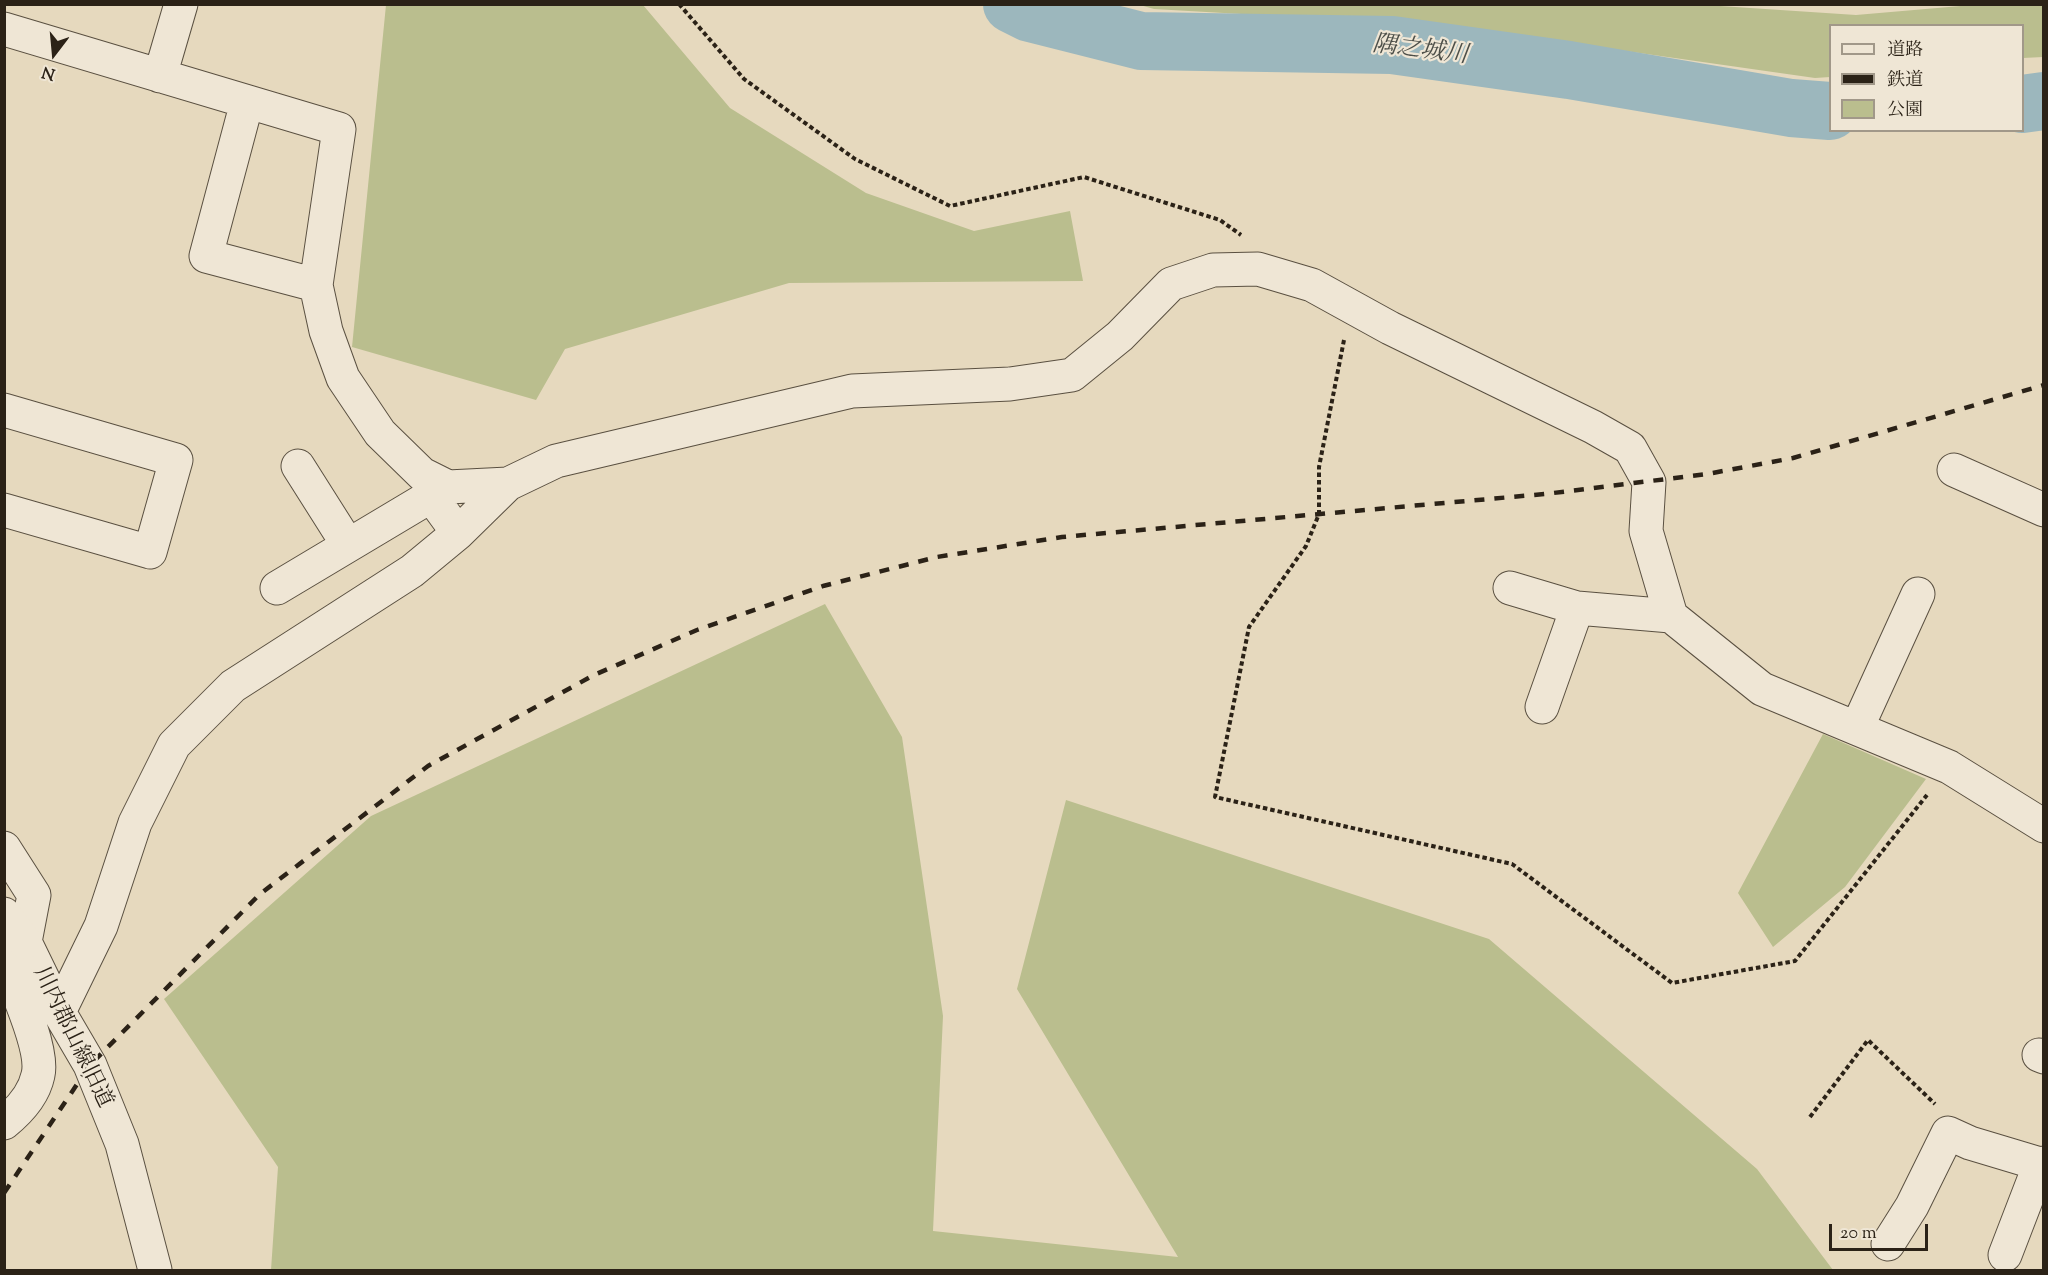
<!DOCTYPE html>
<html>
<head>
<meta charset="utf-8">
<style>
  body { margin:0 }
  #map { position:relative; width:2048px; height:1275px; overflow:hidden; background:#e6d9be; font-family:"Sorts Mill Goudy","Noto Serif JP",serif }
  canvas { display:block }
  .frame { position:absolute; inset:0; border:6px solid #2b2217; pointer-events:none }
  .legend { position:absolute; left:1829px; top:24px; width:195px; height:108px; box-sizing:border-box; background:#efe6d5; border:2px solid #a19889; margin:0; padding:8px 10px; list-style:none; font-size:18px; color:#2b2217 }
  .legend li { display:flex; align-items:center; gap:12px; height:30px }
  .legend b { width:30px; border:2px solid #a19889 }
  .north { position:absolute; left:24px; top:24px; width:60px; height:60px; -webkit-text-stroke:4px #efe6d5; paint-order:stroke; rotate:196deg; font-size:16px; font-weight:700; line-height:24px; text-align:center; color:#2b2217 }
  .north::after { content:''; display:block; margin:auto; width:21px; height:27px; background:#2b2217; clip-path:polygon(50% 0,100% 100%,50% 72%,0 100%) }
  .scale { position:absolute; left:1829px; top:1224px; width:99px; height:27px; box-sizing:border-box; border:3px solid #2b2217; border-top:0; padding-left:8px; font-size:18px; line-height:21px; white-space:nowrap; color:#2b2217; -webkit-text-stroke:4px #efe6d5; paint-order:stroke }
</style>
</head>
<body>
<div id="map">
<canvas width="2048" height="1275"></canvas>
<div class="frame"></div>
<ul class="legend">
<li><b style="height:8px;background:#efe6d5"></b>道路</li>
<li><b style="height:8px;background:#2b2217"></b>鉄道</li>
<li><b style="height:16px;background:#babe8e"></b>公園</li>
</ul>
<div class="north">N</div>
<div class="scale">20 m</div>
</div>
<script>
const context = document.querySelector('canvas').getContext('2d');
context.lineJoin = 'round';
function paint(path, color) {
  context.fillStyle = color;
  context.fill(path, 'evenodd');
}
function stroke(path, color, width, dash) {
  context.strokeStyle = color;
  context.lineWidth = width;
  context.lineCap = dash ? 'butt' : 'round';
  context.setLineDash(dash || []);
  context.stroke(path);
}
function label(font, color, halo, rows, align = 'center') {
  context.font = font + ' "Sorts Mill Goudy","Noto Serif JP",serif';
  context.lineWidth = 4.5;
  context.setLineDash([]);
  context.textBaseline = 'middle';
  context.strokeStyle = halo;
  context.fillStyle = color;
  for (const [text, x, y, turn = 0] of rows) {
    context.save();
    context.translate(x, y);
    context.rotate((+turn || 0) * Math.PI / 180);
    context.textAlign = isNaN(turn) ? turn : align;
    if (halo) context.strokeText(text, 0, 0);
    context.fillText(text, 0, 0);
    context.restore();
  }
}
const green = new Path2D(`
  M386 5H643L730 108 866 193 974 231 1070 211 1083 281 789 283 565 349 536 400 352 347Z
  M1705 5 1856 15 1972 5H2043V57L2023 58 2022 26H1830V77L1815 78 1527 37 1311 18 1154 9 1140 5Z
  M825 604 902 737 943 1016 933 1231 1178 1257 1017 989 1066 800 1489 939 1757 1169 1833 1270H271L278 1167 164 999 371 816Z
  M1823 734 1926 779 1845 887 1773 947 1738 893Z`);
const river = new Path2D(`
  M1012 4 1030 13 1141 41 1392 45 1569 70 1791 108 1830 111
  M2022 104 2044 101`);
const path = new Path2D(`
  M679 4 744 79 855 159 950 206 1084 177 1220 220 1241 235
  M1344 340 1319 467V514L1306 546 1249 627 1215 797 1512 864 1672 983 1795 961 1927 795
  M1810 1117 1868 1040 1935 1104`);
const minor = new Path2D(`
  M4 29 339 129 316 285 326 331 343 378 380 433 422 474 448 487 508 484
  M160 76 181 4
  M247 102 206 256 316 285
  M4 410 176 460 150 552 4 510
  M298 466 348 545
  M1954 470 2044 510
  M277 588 431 496 458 533
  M1510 588 1577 608 1671 616
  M1542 707 1577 608
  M1857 728 1918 594
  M4 848 34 895 25 942 8 969C18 993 44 1051 38 1075 34 1094 19 1111 4 1123
  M25 942 59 1012 90 1065 122 1144 155 1270
  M59 1012 101 926 135 823 174 745 233 686 412 571 458 533 508 484 556 461 852 391 1010 384 1072 375 1120 336 1171 284 1213 270 1258 269 1312 285 1390 328 1593 427 1630 448 1649 482 1646 531 1671 616 1762 689 1949 767 2044 826
  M2039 1055 2044 1057
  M1888 1244 1912 1206 1948 1133 1970 1143 2040 1164
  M2005 1255 2040 1164 2044 1163`);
const tertiary = new Path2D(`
  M4 914 25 942`);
const rail = new Path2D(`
  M4 1193 90 1065 260 894 428 766 594 675 697 630 823 586 937 557 1062 537 1545 494 1707 474 1793 458 2044 385`);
const streetNames = [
  ["川内郡山線旧道",71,1038,64]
];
const waterNames = [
  ["隅之城川",1420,52,7]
];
paint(green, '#babe8e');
stroke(river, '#9cb7bd', 58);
stroke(minor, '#5a5041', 35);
stroke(tertiary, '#5a5041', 35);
stroke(path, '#2b2217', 4, [4.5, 3]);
stroke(minor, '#efe6d5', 33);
stroke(tertiary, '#efe6d5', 33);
stroke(rail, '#2b2217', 4.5, [10, 10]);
label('22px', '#2b2217', '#efe6d5', streetNames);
label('italic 24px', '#4d4f49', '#efe6d5', waterNames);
</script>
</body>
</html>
